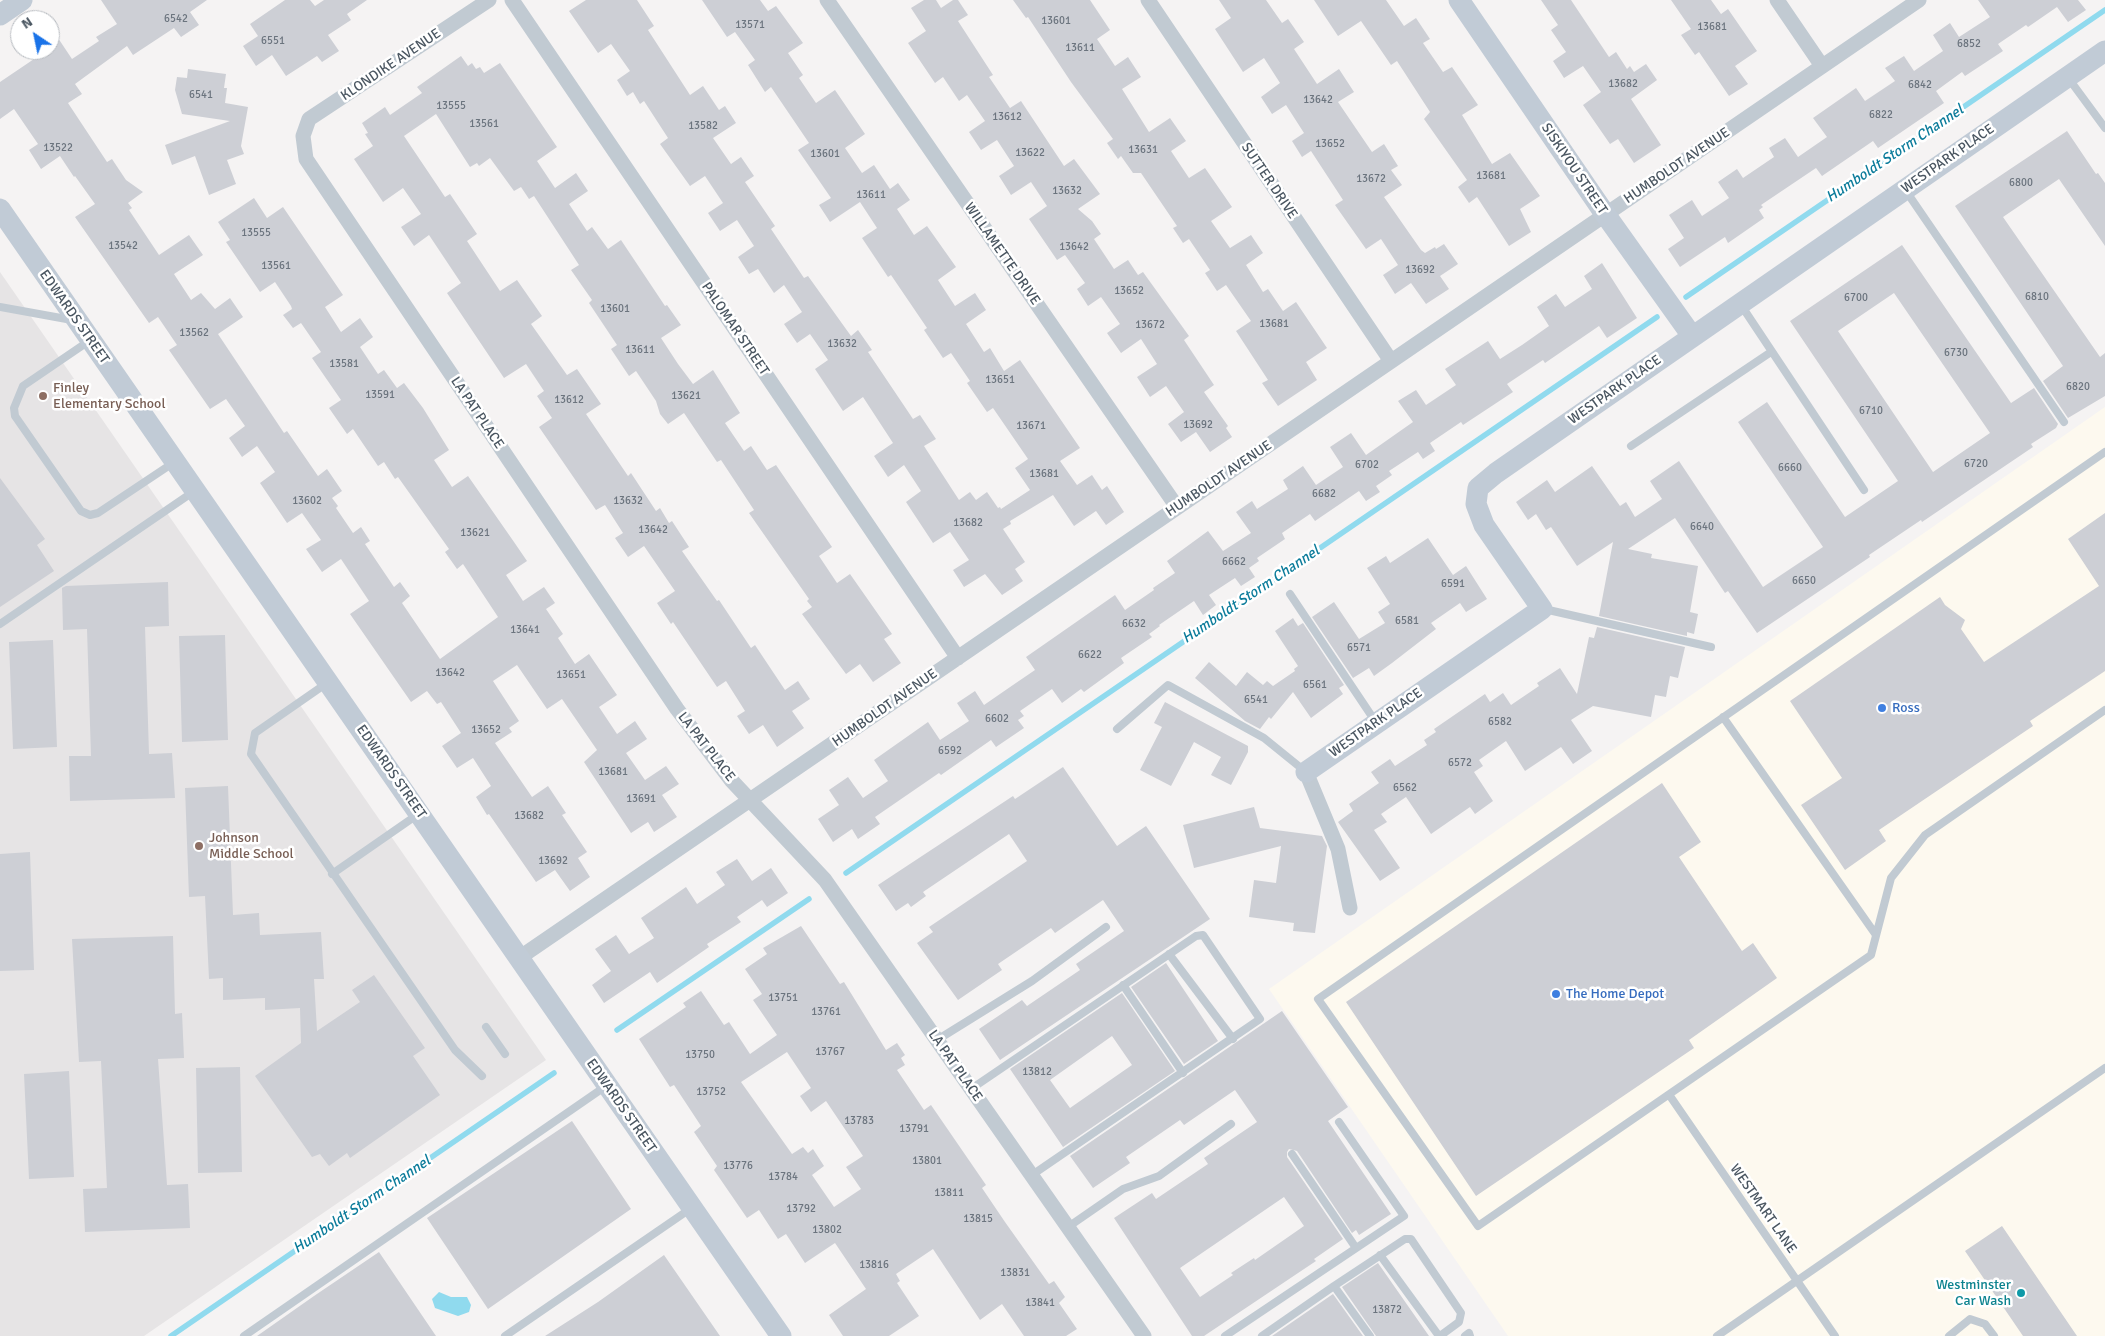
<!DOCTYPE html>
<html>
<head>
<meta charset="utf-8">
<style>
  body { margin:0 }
  #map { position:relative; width:2105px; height:1336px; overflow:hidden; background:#f5f3f3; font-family:Signika,sans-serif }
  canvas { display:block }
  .north { position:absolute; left:10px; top:10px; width:50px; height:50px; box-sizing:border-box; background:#fff; border:1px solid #b7bbc0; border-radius:50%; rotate:326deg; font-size:14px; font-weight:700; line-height:20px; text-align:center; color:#4a5661 }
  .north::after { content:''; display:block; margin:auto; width:18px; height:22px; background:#1a73e8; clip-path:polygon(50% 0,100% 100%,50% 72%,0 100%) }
</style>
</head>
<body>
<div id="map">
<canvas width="2105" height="1336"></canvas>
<div class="north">N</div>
</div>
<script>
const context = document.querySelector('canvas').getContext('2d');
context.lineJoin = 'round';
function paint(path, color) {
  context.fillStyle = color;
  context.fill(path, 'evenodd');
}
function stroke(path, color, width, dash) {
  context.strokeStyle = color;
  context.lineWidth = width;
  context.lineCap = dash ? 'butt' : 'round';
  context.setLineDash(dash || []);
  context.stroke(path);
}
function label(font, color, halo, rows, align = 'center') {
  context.font = font + ' Signika,sans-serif';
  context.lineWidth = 5;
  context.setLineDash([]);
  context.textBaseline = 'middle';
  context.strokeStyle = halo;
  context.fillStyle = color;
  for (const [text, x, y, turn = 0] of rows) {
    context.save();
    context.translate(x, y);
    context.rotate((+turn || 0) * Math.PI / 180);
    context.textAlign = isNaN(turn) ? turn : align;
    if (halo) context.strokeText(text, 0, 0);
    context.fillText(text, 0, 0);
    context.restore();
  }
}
const commercial = new Path2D(`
  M2105 407V1336H1508L1269 989Z`);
const education = new Path2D(`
  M0 272 546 1060 144 1336H0Z`);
const water = new Path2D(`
  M439 1292 451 1297H467L471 1305 469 1312 458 1316 435 1308 432 1299Z`);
const stream = new Path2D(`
  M1686 297 2105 10
  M846 873 1657 317
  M617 1030 809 899
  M171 1336 554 1073`);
const building = new Path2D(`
  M101 0H207L190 12 199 25 181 37 174 28 133 55 127 46 75 84 82 94 68 103 107 162 112 159 126 180 143 192 128 203 132 208 129 210 159 255 189 235 203 255 174 274 191 300 201 293 215 309 230 298 243 317 218 334 284 433 287 431 318 476 327 469 342 491 332 498 338 506 336 508 353 533 361 527 370 541 365 544 394 587 400 582 410 596 402 603 440 659 498 617 463 564 457 569 445 552 449 549 398 477 395 479 384 462 378 466 353 429 347 434 329 408 341 400 312 358 321 352 301 323 293 328 283 315 292 309 291 306 275 282 260 292 226 242 230 240 218 222 254 198 267 218 283 207 343 295 325 307 341 332 360 318 373 337 360 347 378 374 384 370 397 388 404 383 423 408 449 450 434 460 452 487 468 476 514 542 527 561 506 575 523 601 544 587 555 603 546 609 563 634 558 638 575 664 589 654 617 695 599 707 617 734 635 721 647 739 626 753 645 780 666 766 679 784 662 795 677 817 654 832 648 822 631 833 584 762 597 750 562 699 547 709 517 665 493 681 519 721 509 728 512 732 495 743 532 797 548 786 566 813 562 815 587 852 578 858 590 877 570 891 555 870 536 882 489 814 487 815 476 797 491 786 473 758 457 768 442 746 461 733 441 702 437 704 427 691 411 702 350 614 369 601 341 559 322 572 306 549 321 540 302 513 287 523 260 483 275 472 257 446 242 457 229 438 245 426 226 399 210 409 169 350 177 345 158 317 149 323 75 217 95 204 75 176 74 177 60 156 41 169 29 150 38 144 14 109 0 119V82L37 57 32 50H50V26L72 59 99 41 96 37 117 24Z
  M285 0H310L315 6 324 0H367L347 14 351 20 328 35 339 51 322 62 317 56 286 76 272 55 256 66 243 46 258 36 250 24Z
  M586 0H637L654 26 648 30 690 95 703 86 719 110 725 106 736 123 713 138 731 164 741 157 754 176 745 182 775 226 771 229 804 278 808 276 851 336 858 330 872 350 868 352 913 419 920 415 936 439 924 446 959 500 970 492 976 500 987 492 998 508 1000 507 1001 509 1030 490 1015 468 1028 459 993 408 987 412 967 383 970 381 951 353 943 358 924 330 927 328 891 275 888 277 862 238 877 228 860 202 830 222 819 205 831 198 798 150 809 143 771 87 765 92 748 65 755 60 735 32 727 37 702 0H760L768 11 776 6 803 43 788 53 803 75 799 78 816 103 835 90 865 134 845 148 862 173 874 165 890 189 898 183 910 200 897 209 914 235 927 226 956 267 938 280 955 306 975 293 986 310 966 324 984 352 990 348 1004 371 1020 360 1080 448 1060 461 1077 485 1092 475 1102 490 1107 486 1124 512 1106 525 1096 511 1074 526 1053 495 1010 521 1011 524 1003 529 1025 562 1015 569 1023 581 1002 595 985 574 964 587 953 570 969 560 950 532 933 543 906 502 921 491 904 465 888 477 874 456 893 443 863 397 843 411 815 369 828 360 810 334 797 343 784 324 802 312 784 285 774 293 758 269 749 274 738 257 754 246 737 220 720 231 708 213 723 203 705 176 690 186 660 144 668 138 644 101 640 104 633 92 627 96 617 80 630 71 611 44 598 53 569 11Z
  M924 0H936L941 8 953 0H958L968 15 958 21 993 75 989 77 1010 108 1021 101 1064 166 1074 159 1100 194 1078 209 1092 221 1101 234 1094 239 1114 269 1128 260 1138 275 1143 272 1189 336 1184 340 1214 385 1204 392 1228 426 1226 428 1232 437 1210 452 1196 432 1181 442 1168 424 1184 412 1166 386 1150 397 1137 377 1157 364 1141 339 1121 353 1107 333 1120 324 1101 297 1088 306 1077 289 1085 283 1065 255 1057 260 1029 219 1047 206 1031 182 1011 195 999 176 1014 166 997 140 981 150 969 132 985 121 967 95 959 101 943 77 935 83 908 43 926 31 911 8Z
  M1013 0H1090L1110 30 1097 39 1115 66 1128 57 1141 77 1122 89 1149 132 1170 118 1186 141 1171 151 1189 178 1205 168 1232 207 1211 221 1230 248 1251 235 1263 253 1246 265 1263 292 1268 289 1283 311 1296 302 1327 348 1306 362 1317 380 1278 406 1262 383 1268 380 1236 331 1251 321 1226 285 1217 291 1205 273 1210 270 1189 239 1183 243 1173 228 1177 226 1141 173H1133L1121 156 1118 159 1107 143 1113 139 1071 82 1028 17 1026 18Z
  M1219 0H1266L1282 23 1288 19 1304 42 1294 49 1317 84 1339 69 1354 92 1338 102 1372 152 1384 144 1398 166 1391 170 1402 185 1384 197 1421 250 1425 253 1435 247 1436 249 1444 244 1458 264 1440 276 1449 289 1426 304 1411 283 1395 294 1383 275 1398 265 1381 239 1366 249 1335 205 1343 200 1311 151 1302 157 1292 141 1304 133 1286 105 1272 114 1261 97 1280 83 1264 58 1243 72 1215 29 1231 18Z
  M1314 0H1386L1404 26 1416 18 1430 39 1423 43 1443 72 1452 67 1478 105 1462 115 1492 164 1510 153 1540 196 1520 209 1531 232 1509 246 1477 197 1469 203 1458 187 1467 180 1424 119 1430 112 1397 61 1391 65 1361 21 1338 36Z
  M1541 0H1571L1609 57 1616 52 1627 69 1630 66 1634 72 1646 64 1657 80 1631 99 1661 145 1634 163 1618 139 1610 144 1583 105 1601 92 1583 66 1564 78 1553 61 1566 52 1551 30 1558 25Z
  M1671 0H1711L1721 14 1728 9 1757 51 1735 66 1748 84 1729 96 1699 52 1695 55 1681 35 1691 29Z
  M1978 0H2078L2086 10 2068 22 2057 7 2028 27 2026 25 1998 44 2003 51 1965 76 1962 72 1936 91 1944 103 1878 148 1873 141 1822 176 1816 168 1761 205 1763 207 1759 210 1764 218 1728 243 1725 237 1680 267 1668 249 1684 238 1669 215 1692 200 1702 216 1729 198 1718 182 1737 169 1743 178 1774 157 1769 148 1785 138 1798 157 1827 137 1813 118 1856 88 1865 101 1895 81 1885 68 1904 56 1914 71 1943 51 1933 35 1950 23 1959 37 1990 17Z
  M461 56 468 66 472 63 476 69 480 67 484 73 500 63 557 147 537 161 555 188 576 173 588 191 569 204 587 231 592 227 608 249 621 240 665 306 667 305 681 325 661 338 678 364 693 384 713 370 740 413 725 423 744 451 751 446 767 470 776 465 832 547 819 556 837 583 850 574 892 634 884 639 901 663 873 682 860 664 846 674 802 614 812 607 807 601 809 599 749 513 754 510 721 460 717 462 684 413 668 424 660 414 656 401 636 371 629 376 611 349 617 345 589 303 592 300 571 270 579 265 534 196 529 199 521 187 514 191 490 158 479 166 477 163 470 167 436 114 404 136 445 197 450 194 477 234 467 241 500 291 517 280 542 316 531 324 567 375 577 369 601 404 586 414 628 476 631 473 656 511 660 508 669 523 672 521 689 547 682 551 717 601 719 600 751 648 755 645 785 690 798 681 810 699 792 711 804 728 777 747 763 725 749 734 737 716 745 711 726 681 717 687 673 622 671 624 657 603 675 591 644 546 628 557 615 538 623 533 605 505 596 510 539 427 552 418 537 396 544 391 526 364 504 378 447 293 461 283 429 235 414 246 401 227 421 214 403 188 383 202 354 159 373 146 365 134 368 133 362 123 385 107 390 115 422 93 417 87Z
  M188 69 226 74 224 88H227L225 103 248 107 241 146 244 154 227 160 236 184 209 195 195 156 172 165 165 145 230 121 182 114 175 90 177 77 187 78Z
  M2067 131 2096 174 2098 173 2105 183V246L2059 179 2003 217 2100 357 2105 353V396L2068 418 2043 381 2063 366 1955 206Z
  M1902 245 2011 403 2034 388 2058 424 2056 428 2031 444 2033 447 1922 522 1921 520 1869 555 1870 557 1757 633 1728 591 1725 593 1675 518 1628 549 1652 554 1651 558 1698 566 1690 612 1698 614 1694 634 1687 632V636L1599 616 1613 542 1577 566 1551 527 1546 530 1536 514 1528 520 1516 502 1547 480 1555 492 1592 466 1620 506 1626 502 1635 517 1662 499 1650 481 1679 461 1763 587 1823 547 1738 422 1767 402 1845 517 1898 481 1790 321ZM1894 293 1990 433 1933 472 1838 331Z
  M1602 263 1637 318 1607 338 1599 326 1545 363 1543 360 1507 384 1513 392 1463 425 1461 422 1430 443 1435 451 1423 459 1418 452 1389 471 1392 475 1376 486 1380 492 1366 501 1359 491 1315 521 1310 514 1282 533 1285 539 1257 558 1259 561 1249 568 1255 577 1241 586 1235 578 1209 595 1216 605 1203 615 1194 601 1159 625 1160 626 1149 634 1152 637 1121 658 1124 663 1084 692 1081 689 1062 703 1052 689 1020 711 1024 716 1018 720 1024 728 996 747 991 740 941 775 939 773 875 817 880 824 858 839 852 829 833 842 818 819 839 805 829 790 848 777 863 798 888 781 874 760 928 722 940 740 969 721 957 703 975 691 984 705 1013 685 1035 670 1026 657 1115 595 1125 610 1154 590 1153 588 1175 573 1167 561 1208 531 1223 551 1251 533 1236 512 1252 501 1257 509 1288 489 1283 480 1303 466 1316 485 1343 467 1330 447 1351 433 1366 455 1413 422 1398 401 1416 390 1426 405 1456 385 1445 369 1488 341 1500 359 1522 345 1549 326 1537 307 1556 294 1565 307 1592 289 1584 276Z
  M0 478 45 539 37 545 54 571 0 607Z
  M2105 513V671L2030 721 2033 726 1879 830 1886 841 1845 870 1801 805 1842 778 1790 701 1940 597 1945 605 1965 620 1961 629 1984 662 2099 586 2068 539Z
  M1428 538 1453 575 1466 566 1487 599 1466 612 1460 603 1431 623 1436 629 1392 663 1374 676 1369 668 1353 678 1312 617 1334 602 1359 639 1385 623 1378 612 1390 604 1367 568 1386 556 1390 563Z
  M168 582 169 626 145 627 149 754 172 753 175 798 70 801 69 756H91L87 629 63 630 62 588 66 586Z
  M1293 618 1298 626 1303 623 1344 685 1339 688 1343 694 1311 718 1293 692 1271 719 1269 717 1260 729 1245 721 1195 678 1209 662 1236 686 1247 672 1263 685 1267 681 1273 686 1295 671 1294 669 1298 666 1275 631Z
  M1597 627 1685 647 1678 678 1670 676 1666 697 1655 695 1651 717 1593 706 1571 720 1592 751 1573 764 1561 747 1525 771 1506 741 1479 760 1483 766 1474 772 1493 801 1475 814 1470 807 1431 834 1406 797 1381 814 1387 822 1374 830 1400 868 1380 881 1338 822 1353 811 1349 804 1379 783 1371 772 1390 759 1395 766 1427 745 1424 740 1436 732 1434 729 1485 694 1490 702 1503 693 1511 705 1539 686 1537 683 1560 668 1577 694 1589 637 1594 638Z
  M225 635 228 740 182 742 179 636Z
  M53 640 57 747 13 749 9 642Z
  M1165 702 1248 746V752L1231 785 1211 775 1221 757 1194 742 1171 786 1140 770 1162 727 1154 723Z
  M1063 767 1117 846 1146 826 1210 919 1000 1060 979 1029 1022 1000 1027 1006 1080 970 1076 964 1124 931 1103 900 1055 933 1051 928 998 964 1002 970 958 1000 917 943 933 932 929 927 1027 861 1009 834 923 892 926 896 911 907 908 903 896 911 878 885 1013 796 1015 799Z
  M1662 783 1701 842 1679 857 1742 951 1753 943 1777 978 1689 1040 1694 1048 1476 1196 1346 1002Z
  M228 786 233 915 259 913 260 935 321 932 324 979H314L317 1031 360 1002 352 990 374 975 425 1048 413 1056 440 1095 350 1158 347 1153 329 1166 320 1154 312 1157 255 1076 301 1043 300 1008 265 1010V998L223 1000V978L209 979 205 896 189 897 185 788Z
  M1254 807 1260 828 1322 836 1327 846 1315 933 1293 931 1294 923 1249 917 1254 880 1276 883 1281 846 1194 868 1183 825Z
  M30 852 34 970 0 971V854Z
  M737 859 752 881 771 868 788 893 767 907 762 900 737 917 741 922 707 944 709 947 657 983 650 972 604 1003 592 985 611 971 595 949 616 935 629 954 654 938 641 918 686 887 697 904 725 885 716 872Z
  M801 926 840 984 844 982 886 1050 897 1043 905 1055 901 1058 905 1065 897 1070 924 1110 931 1105 986 1185 982 1188 1005 1222 1049 1284 1054 1281 1065 1297 1059 1303 1077 1329 1066 1336H1024L1002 1304 980 1320 933 1249 896 1274 900 1281 897 1283 919 1316 889 1336H843L829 1315 866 1289 835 1243 805 1263 786 1234 778 1239 759 1210 747 1218 714 1170 717 1166 694 1132 701 1126 674 1085 670 1087 639 1039 686 1007 683 1003 701 991 724 1025 729 1022 750 1054 777 1035 753 1000 762 994 745 969 767 954 763 948ZM787 1052 811 1088 800 1096 811 1112 826 1101 863 1156 846 1167 861 1189 834 1207 812 1175 824 1166 813 1149 808 1153 803 1147 792 1154 741 1082Z
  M173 936 175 1014 182 1013 184 1058 158 1059 167 1185 188 1184 190 1228 85 1232 83 1189 107 1188 101 1061 79 1062 72 939Z
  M1166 963 1218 1041 1184 1064 1131 987Z
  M1122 993 1175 1071 1063 1147 1010 1069ZM1112 1036 1132 1065 1070 1108 1050 1080Z
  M1282 1011 1348 1107 1328 1121 1391 1214 1359 1235 1356 1230 1352 1233 1297 1151 1289 1149 1287 1152V1157L1343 1239 1314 1259 1316 1261 1204 1336H1192L1114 1218 1152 1193 1156 1199 1208 1164 1204 1158 1257 1122 1235 1090 1184 1125 1180 1120 1126 1157 1130 1163 1093 1188 1070 1156ZM1284 1197 1304 1226 1255 1260 1254 1258 1231 1273 1233 1275 1200 1297 1180 1268Z
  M240 1067 242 1172 198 1173 196 1068Z
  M69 1071 74 1177 29 1179 24 1074Z
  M572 1121 631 1209 488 1309 427 1218Z
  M2002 1226 2077 1336H2023L1965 1251Z
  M379 1252 436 1336H257L314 1296Z
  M664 1255 720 1336H545L598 1302Z
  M1378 1263 1429 1336H1376L1342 1287Z
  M1333 1294 1363 1336H1272Z`);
const lane = new Path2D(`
  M2069 79 2105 128
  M1906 191 2064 422
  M1741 305 1864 490
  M0 307 72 320
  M89 341 23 386 14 408 15 416 81 511 90 515 98 513 173 463
  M1631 446 1771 352
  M2105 452 1318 999 1478 1226 1871 955 1891 878 1925 835 2105 710
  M1290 594 1375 721
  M1544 609 1711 647
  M0 624 193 492
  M327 683 255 733 251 754 455 1050 482 1076
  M1723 717 1876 935
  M1117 729 1168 685 1264 738 1306 772
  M332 874 417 815
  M1169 954 1233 1039
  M1123 985 1183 1073
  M486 1027 505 1054
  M937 1040 1032 981 1106 927
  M971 1089 1196 936 1203 935 1260 1019 1032 1175
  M1670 1096 1835 1336
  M1292 1154 1356 1248
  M1068 1227 1123 1189 1159 1176 1231 1124
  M1380 1255 1439 1336
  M1334 1286 1405 1239H1411L1461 1313 1459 1322 1440 1336
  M244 1336 606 1086
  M505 1336 690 1209
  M1225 1336 1404 1216 1339 1122
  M1262 1336 1334 1286 1370 1336
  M1465 1336 1469 1333 1470 1336
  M1717 1336 2105 1068
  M1949 1336 1970 1319 1985 1324 1994 1336`);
const street = new Path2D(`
  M489 0 309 119 303 136 306 159 677 709 731 780 825 880 1144 1336
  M512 0 958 658
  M827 0 1177 507
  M1148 0 1391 361
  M1777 0 1822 66
  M1306 772 1338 849 1350 908
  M519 958 1919 0`);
const secondary = new Path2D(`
  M1459 0 1605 214 1692 336
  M0 15 22 0
  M0 209 781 1336
  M1306 772 1542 609 1484 525 1476 504 1478 488 1496 473 2105 51`);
const markers = [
  [43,396,5,"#8d6e63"],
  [1882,708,5,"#3f7fe0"],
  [199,846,5,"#8d6e63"],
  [1556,994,5,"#3f7fe0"],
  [2021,1293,5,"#0f9aa8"]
];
const numberNames = [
  ["6542",176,19],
  ["13601",1056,21],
  ["13571",750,25],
  ["13681",1712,27],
  ["6551",273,41],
  ["6852",1969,44],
  ["13611",1080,48],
  ["13682",1623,84],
  ["6842",1920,85],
  ["6541",201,95],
  ["13642",1318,100],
  ["13555",451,106],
  ["6822",1881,115],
  ["13612",1007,117],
  ["13561",484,124],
  ["13582",703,126],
  ["13652",1330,144],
  ["13522",58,148],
  ["13631",1143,150],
  ["13622",1030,153],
  ["13601",825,154],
  ["13681",1491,176],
  ["13672",1371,179],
  ["6800",2021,183],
  ["13632",1067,191],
  ["13611",871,195],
  ["13555",256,233],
  ["13542",123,246],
  ["13642",1074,247],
  ["13561",276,266],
  ["13692",1420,270],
  ["13652",1129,291],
  ["6810",2037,297],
  ["6700",1856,298],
  ["13601",615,309],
  ["13681",1274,324],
  ["13672",1150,325],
  ["13562",194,333],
  ["13632",842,344],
  ["13611",640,350],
  ["6730",1956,353],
  ["13581",344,364],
  ["13651",1000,380],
  ["6820",2078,387],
  ["13591",380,395],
  ["13621",686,396],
  ["13612",569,400],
  ["6710",1871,411],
  ["13692",1198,425],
  ["13671",1031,426],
  ["6720",1976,464],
  ["6702",1367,465],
  ["6660",1790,468],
  ["13681",1044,474],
  ["6682",1324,494],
  ["13602",307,501],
  ["13632",628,501],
  ["13682",968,523],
  ["6640",1702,527],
  ["13642",653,530],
  ["13621",475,533],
  ["6662",1234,562],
  ["6650",1804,581],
  ["6591",1453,584],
  ["6581",1407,621],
  ["6632",1134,624],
  ["13641",525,630],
  ["6571",1359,648],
  ["6622",1090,655],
  ["13642",450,673],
  ["13651",571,675],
  ["6561",1315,685],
  ["6541",1256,700],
  ["6602",997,719],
  ["6582",1500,722],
  ["13652",486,730],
  ["6592",950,751],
  ["6572",1460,763],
  ["13681",613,772],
  ["6562",1405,788],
  ["13691",641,799],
  ["13682",529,816],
  ["13692",553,861],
  ["13751",783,998],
  ["13761",826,1012],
  ["13767",830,1052],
  ["13750",700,1055],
  ["13812",1037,1072],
  ["13752",711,1092],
  ["13783",859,1121],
  ["13791",914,1129],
  ["13801",927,1161],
  ["13776",738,1166],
  ["13784",783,1177],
  ["13811",949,1193],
  ["13792",801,1209],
  ["13815",978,1219],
  ["13802",827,1230],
  ["13816",874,1265],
  ["13831",1015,1273],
  ["13841",1040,1303],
  ["13872",1387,1310]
];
const streetNames = [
  ["KLONDIKE AVENUE",391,65,-34],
  ["WESTPARK PLACE",1948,159,-35],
  ["HUMBOLDT AVENUE",1677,166,-34],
  ["SISKIYOU STREET",1574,169,56],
  ["SUTTER DRIVE",1269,181,56],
  ["WILLAMETTE DRIVE",1002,254,55],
  ["EDWARDS STREET",74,317,55],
  ["PALOMAR STREET",735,329,56],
  ["WESTPARK PLACE",1615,390,-35],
  ["LA PAT PLACE",477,413,56],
  ["HUMBOLDT AVENUE",1219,479,-34],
  ["HUMBOLDT AVENUE",885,708,-35],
  ["WESTPARK PLACE",1376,723,-35],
  ["LA PAT PLACE",706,747,52],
  ["EDWARDS STREET",391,772,55],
  ["LA PAT PLACE",955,1066,55],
  ["EDWARDS STREET",621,1106,55],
  ["WESTMART LANE",1763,1209,55]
];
const educationNames = [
  ["Finley",53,388],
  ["Elementary School",53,404],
  ["Johnson",209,838],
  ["Middle School",209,854]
];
const shopNames = [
  ["Ross",1892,708],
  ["The Home Depot",1566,994]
];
const cultureNames = [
  ["Westminster",2011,1285],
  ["Car Wash",2011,1301]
];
const waterNames = [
  ["Humboldt Storm Channel",1895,154,-34],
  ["Humboldt Storm Channel",1251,595,-34],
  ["Humboldt Storm Channel",362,1205,-34]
];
paint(commercial, '#fdf9ef');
paint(education, '#e6e4e5');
paint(water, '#90daee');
stroke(stream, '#90daee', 5.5);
paint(building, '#cdcfd5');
stroke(lane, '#c1cad2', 8);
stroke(street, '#c1cad2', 15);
stroke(secondary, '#c1cbd6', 21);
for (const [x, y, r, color] of markers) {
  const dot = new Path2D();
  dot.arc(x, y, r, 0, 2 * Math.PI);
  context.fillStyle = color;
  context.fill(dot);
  stroke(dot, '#fff', 2);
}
label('11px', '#6b747e', null, numberNames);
label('14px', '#4a5661', '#fff', streetNames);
label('14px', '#785e54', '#fff', educationNames, 'left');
label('14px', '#366cbe', '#fff', shopNames, 'left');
label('14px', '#0d838f', '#fff', cultureNames, 'right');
label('italic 15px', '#0c7c9b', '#fff', waterNames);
</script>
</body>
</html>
